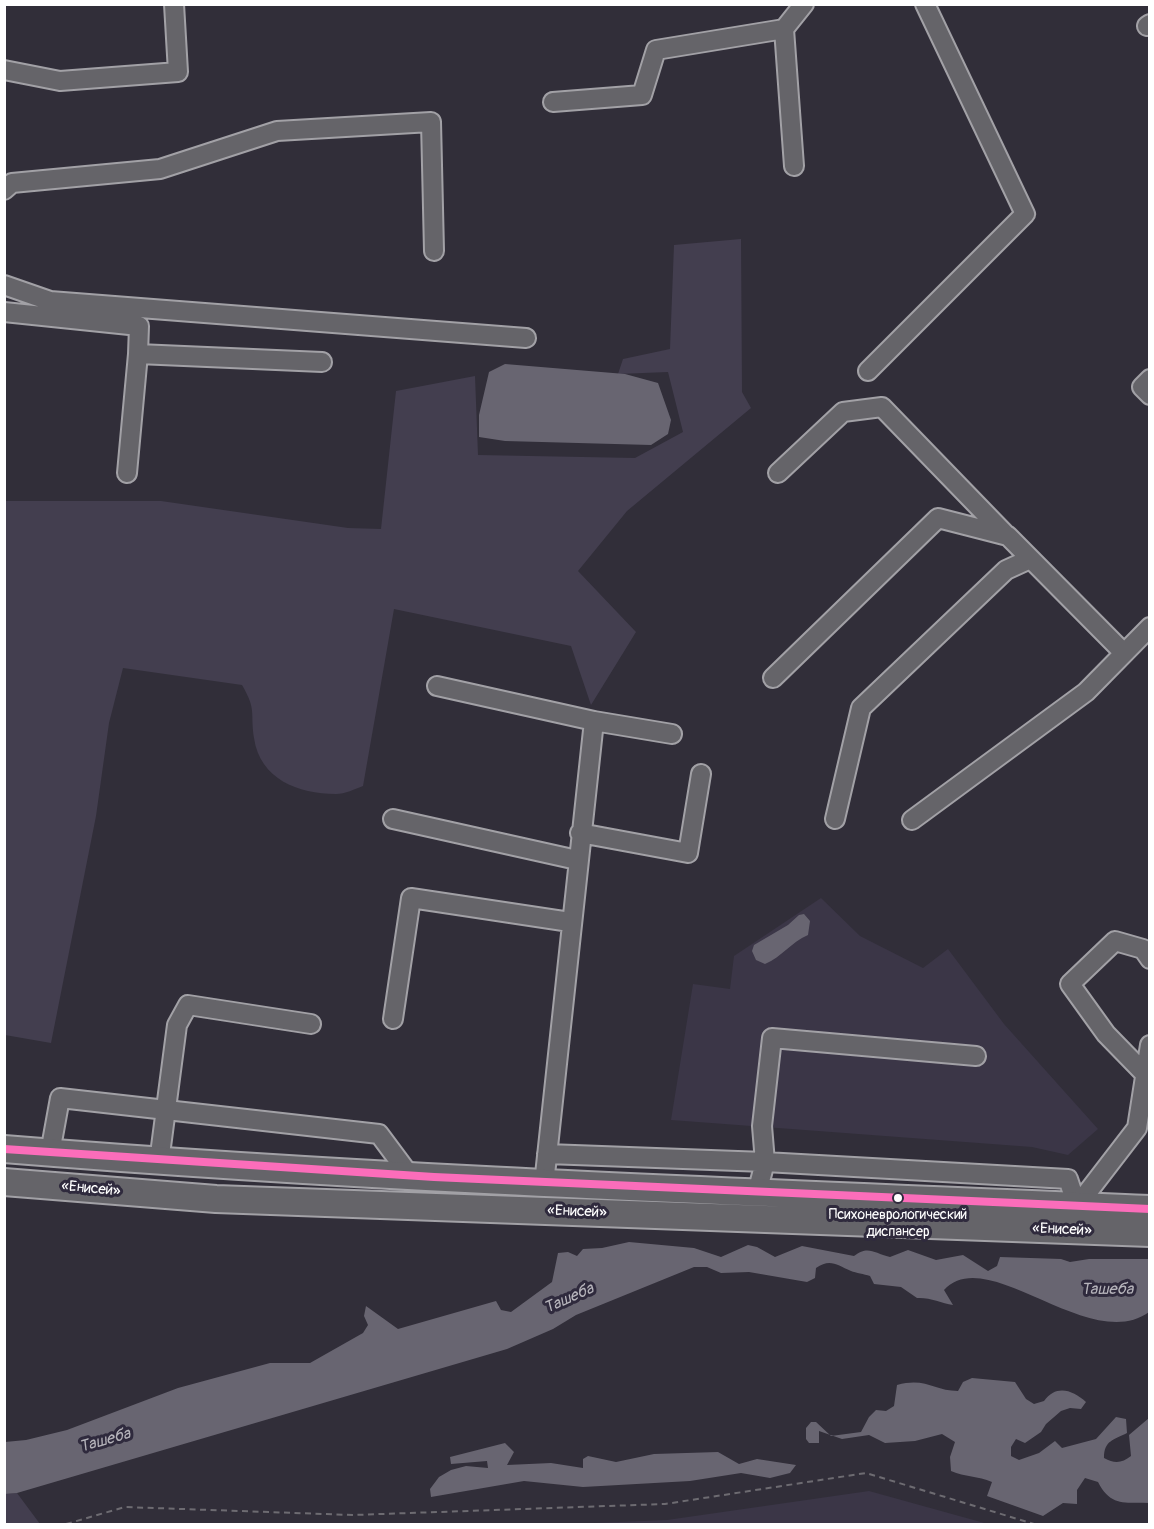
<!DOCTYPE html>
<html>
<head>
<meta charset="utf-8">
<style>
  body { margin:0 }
  #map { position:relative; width:1154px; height:1529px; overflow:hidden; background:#312e39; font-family:Pangolin,sans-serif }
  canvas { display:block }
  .frame { position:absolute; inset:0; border:6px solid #fff; pointer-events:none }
</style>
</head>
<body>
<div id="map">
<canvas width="1154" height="1529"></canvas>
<div class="frame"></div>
</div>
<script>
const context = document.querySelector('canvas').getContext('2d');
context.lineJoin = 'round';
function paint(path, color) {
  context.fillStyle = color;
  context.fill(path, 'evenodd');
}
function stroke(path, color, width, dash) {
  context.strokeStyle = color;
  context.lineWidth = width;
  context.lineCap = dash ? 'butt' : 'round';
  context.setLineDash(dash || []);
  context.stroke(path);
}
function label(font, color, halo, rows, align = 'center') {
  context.font = font + ' Pangolin,sans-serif';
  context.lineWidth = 6;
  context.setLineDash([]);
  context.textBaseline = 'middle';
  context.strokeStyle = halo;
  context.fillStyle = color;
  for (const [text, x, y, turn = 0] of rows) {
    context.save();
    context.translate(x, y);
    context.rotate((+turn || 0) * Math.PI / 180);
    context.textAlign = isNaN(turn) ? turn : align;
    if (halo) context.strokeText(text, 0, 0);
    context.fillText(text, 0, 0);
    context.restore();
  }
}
const built = new Path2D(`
  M821 898 860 936 923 968 948 949 1004 1024 1098 1129 1068 1155 1032 1147 671 1120 693 984 730 989 734 956Z
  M869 1491 988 1524H570L667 1520Z`);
const green = new Path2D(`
  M741 239 742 392 751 408 627 511 578 571 636 632 591 705 571 646 394 609 363 786C355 789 345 794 336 794 298 794 260 779 254 738 250 712 257 711 242 685L123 668 109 723 96 816 51 1043 5 1035V501H161L348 528 381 529 396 391 475 376 478 455 635 458 683 432 668 372 618 374 623 359 670 349 674 245Z
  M17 1493 40 1524H5V1494Z`);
const water = new Path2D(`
  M505 364 625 374 658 383 671 420 668 434 651 445 505 441 479 437V415L489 372Z
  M804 914 810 921 808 935C791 942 782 957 765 964L756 960 752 951 754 945 788 925 799 915Z
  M629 1242 694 1248 721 1257 748 1245 757 1247 775 1257 802 1246 854 1256C868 1245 874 1253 890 1257L908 1250 936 1260 963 1255 988 1271 997 1266 1000 1257 1061 1259 1070 1262 1089 1259H1149V1312C1090 1355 987 1242 944 1290L953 1305C941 1303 929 1297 917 1298L901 1287 874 1284 870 1276C864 1274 856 1273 851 1271 837 1265 830 1258 816 1268L815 1278 807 1282 749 1272 721 1273 707 1267H694L576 1315 553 1329 507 1349 17 1493 5 1494V1442L26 1440 67 1430 178 1388 270 1363H310L363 1333 368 1325 364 1316 366 1306 398 1329 496 1301 501 1310 511 1312 552 1282 558 1253 568 1252 577 1256 583 1249 602 1248Z
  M972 1378 1015 1382 1026 1399 1034 1404 1044 1401C1056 1384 1073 1390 1086 1402L1081 1409 1070 1408 1061 1411 1046 1424 1041 1432 1025 1443 1016 1439 1011 1447V1456L1019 1460 1039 1453 1055 1441 1062 1448 1096 1439 1116 1417 1126 1419 1127 1433C1114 1440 1104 1440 1104 1458 1115 1464 1122 1463 1131 1456L1129 1435 1149 1418V1503C1124 1502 1111 1507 1098 1482L1085 1478 1077 1490V1504L1063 1503 1043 1516 987 1496 992 1482C978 1476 965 1477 951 1471L950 1457 955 1442 942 1434 915 1441 885 1443 869 1435 842 1439 819 1431V1443H809L806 1439V1428L811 1422H816L831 1436 861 1432 869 1417 876 1410 886 1411 894 1406 897 1385C926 1377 934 1391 958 1391L963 1382Z
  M505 1443 514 1452 507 1465 551 1463 583 1468V1459L588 1456 616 1462 654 1454 718 1452 739 1464 757 1459 796 1465 790 1473 770 1478 741 1473 690 1481 583 1487 524 1481 431 1497 430 1489 439 1477 451 1470 466 1466 488 1468 487 1461 451 1464 450 1457Z`);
const path = new Path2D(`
  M66 1524 125 1507 353 1515 665 1504 866 1473 1034 1524`);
const minor = new Path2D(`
  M1147 26 1150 24
  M4 70 60 81 178 72 174 4
  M553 102 642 95 656 50 784 29
  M794 166 784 29 804 4
  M4 190 12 183 160 169 277 131 431 122 434 251
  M4 285 50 301 526 338
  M4 312 139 326 138 354 322 362
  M868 371 1025 214 925 4
  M1150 379 1142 387 1150 395
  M127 473 138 354
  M778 473 843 412 882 407 1006 535
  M773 678 938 518 1008 536 1124 653
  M437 686 594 721
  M393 819 577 860
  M835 819 861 708 1006 570 1030 559
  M912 820 1086 692 1150 627
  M580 833 688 853 701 774
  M393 1019 411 898 570 922
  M1144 1073 1106 1034 1070 984 1115 941 1143 949 1150 959
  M50 1153 60 1098 379 1134 411 1177
  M547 1154 765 1162 1068 1179 1077 1206
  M159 1162 177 1025 188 1005 311 1024
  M544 1184 594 721 672 734
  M757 1193 765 1162 762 1126 772 1038 976 1056
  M1077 1206 1137 1128 1150 1045`);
const highway = new Path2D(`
  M4 1149C386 1180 768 1193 1150 1209
  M4 1182 216 1199 1150 1233`);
const bus1 = new Path2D(`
  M4 1149 434 1177 1150 1209`);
const markers = [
  [898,1198,5,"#fff"]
];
const busNames = [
  ["Психоневрологический",898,1215],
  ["диспансер",898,1232]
];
const streetNames = [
  ["«Енисей»",91,1189,5],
  ["«Енисей»",577,1212,2],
  ["«Енисей»",1062,1230,2]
];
const waterNames = [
  ["Ташеба",1107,1290],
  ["Ташеба",569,1299,-24],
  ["Ташеба",105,1441,-16]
];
paint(built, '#3b3647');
paint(green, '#433e4f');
paint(water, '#686571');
stroke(minor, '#a2a1a6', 22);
stroke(highway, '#a2a1a6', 30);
stroke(path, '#6d6b71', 2, [6, 4.5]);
stroke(minor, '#656469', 18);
stroke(highway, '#656469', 26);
stroke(bus1, '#fb6dba', 8);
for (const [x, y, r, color] of markers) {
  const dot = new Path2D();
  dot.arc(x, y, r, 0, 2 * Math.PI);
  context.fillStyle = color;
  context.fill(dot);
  stroke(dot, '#2f2a3d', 2);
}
label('14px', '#fff', '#2f2a3d', busNames);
label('15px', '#fff', '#2f2a3d', streetNames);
label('italic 16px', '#b6b4bb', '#2f2a3d', waterNames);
</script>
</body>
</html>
